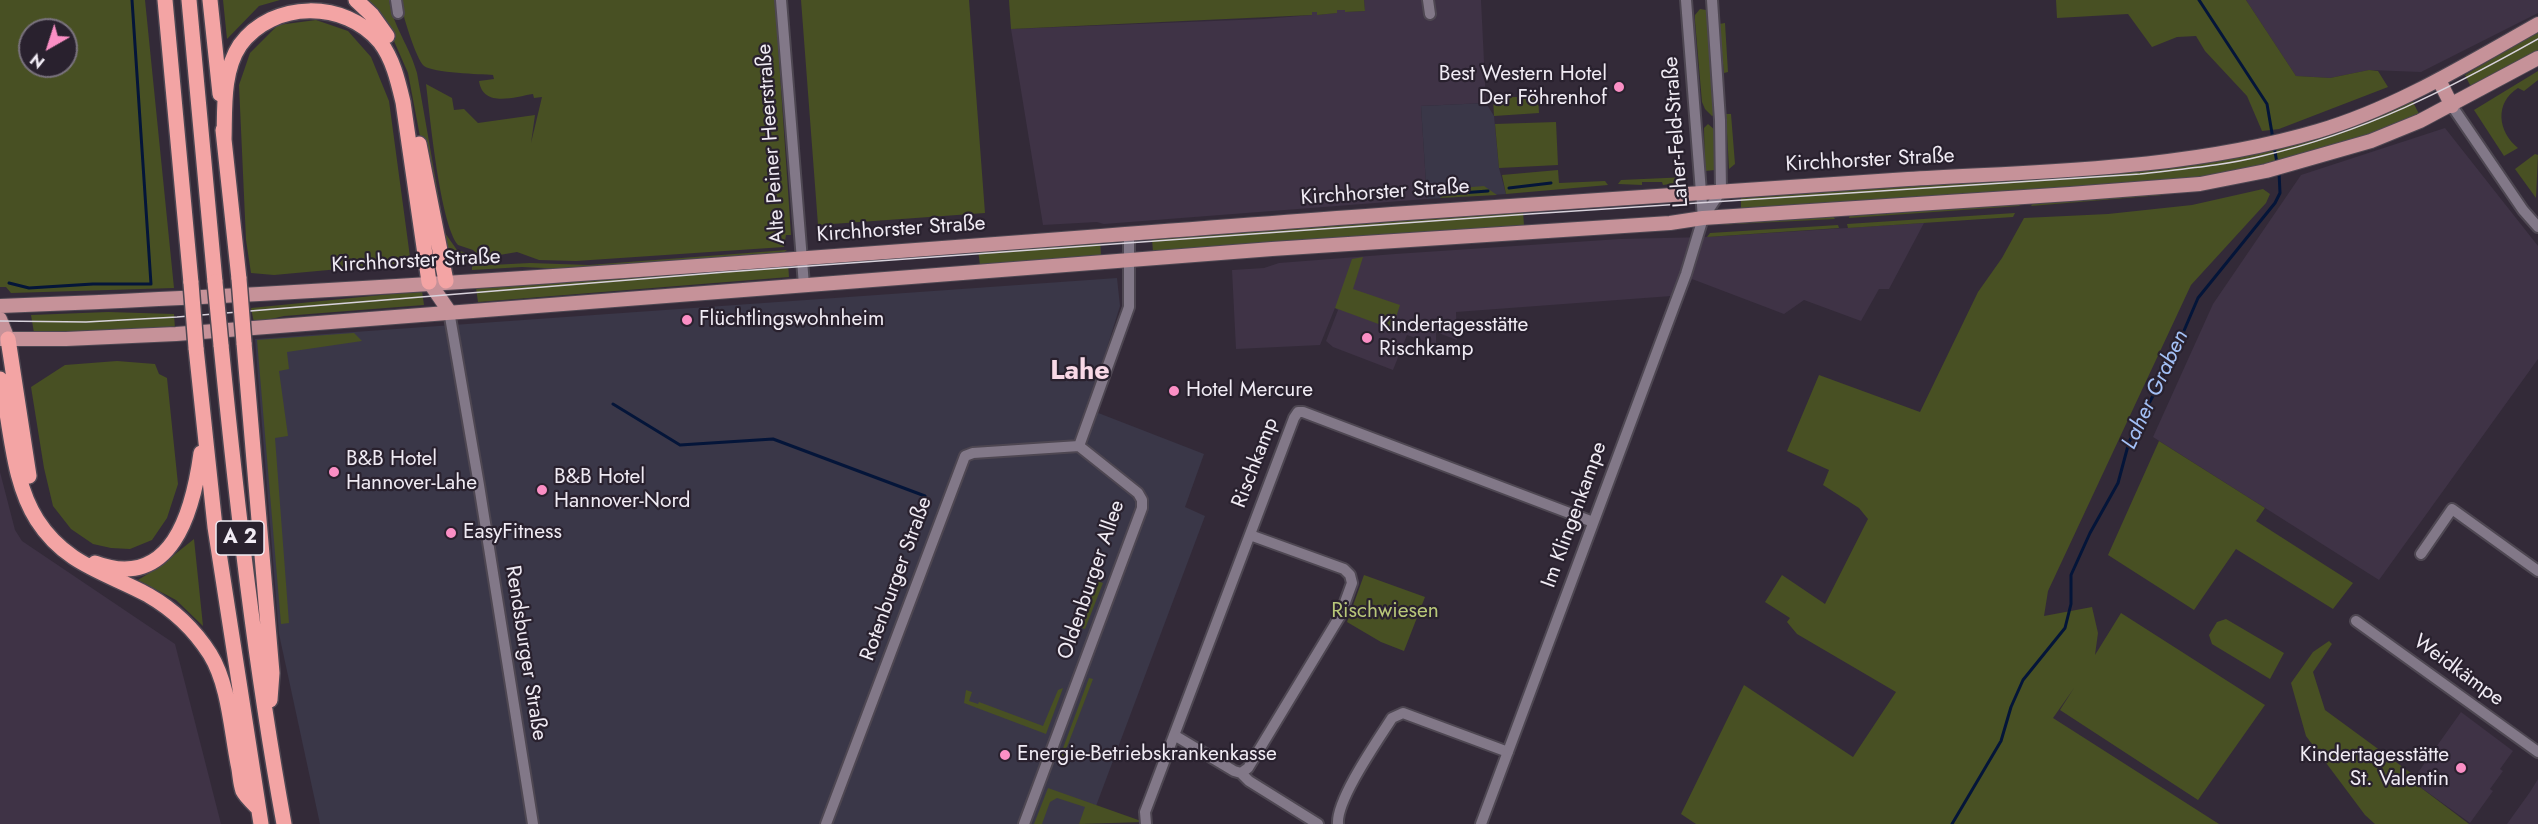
<!DOCTYPE html>
<html>
<head>
<meta charset="utf-8">
<style>
  body { margin:0 }
  #map { position:relative; width:2538px; height:824px; overflow:hidden; background:#332a38; font-family:Jost,sans-serif }
  canvas { display:block }
  .north { position:absolute; left:18px; top:18px; width:60px; height:60px; box-sizing:border-box; background:#29212e; border:2px solid #79727d; border-radius:50%; rotate:219deg; font-size:16px; font-weight:700; line-height:24px; text-align:center; color:#f0ebf4 }
  .north::after { content:''; display:block; margin:auto; width:21px; height:27px; background:#fb8fc5; clip-path:polygon(50% 0,100% 100%,50% 72%,0 100%) }
</style>
</head>
<body>
<div id="map">
<canvas width="2538" height="824"></canvas>
<div class="north">N</div>
</div>
<script>
const context = document.querySelector('canvas').getContext('2d');
context.lineJoin = 'round';
function paint(path, color) {
  context.fillStyle = color;
  context.fill(path, 'evenodd');
}
function stroke(path, color, width, dash) {
  context.strokeStyle = color;
  context.lineWidth = width;
  context.lineCap = dash ? 'butt' : 'round';
  context.setLineDash(dash || []);
  context.stroke(path);
}
function label(font, color, halo, rows, align = 'center') {
  context.font = font + ' Jost,sans-serif';
  context.lineWidth = 4.5;
  context.setLineDash([]);
  context.textBaseline = 'middle';
  context.strokeStyle = halo;
  context.fillStyle = color;
  for (const [text, x, y, turn = 0] of rows) {
    context.save();
    context.translate(x, y);
    context.rotate((+turn || 0) * Math.PI / 180);
    context.textAlign = isNaN(turn) ? turn : align;
    if (halo) context.strokeText(text, 0, 0);
    context.fillText(text, 0, 0);
    context.restore();
  }
}
const built = new Path2D(`
  M1364 0H1481L1486 103 1421 106 1427 199 1104 224 1097 222 1043 225 1011 29 1263 19 1312 15V12H1317V15L1336 13V10L1345 9V12L1365 11Z
  M2246 0H2538V13L2421 72 2369 70 2330 78 2296 76Z
  M2445 128 2538 246V359L2379 580 2153 437 2213 304 2301 175Z
  M1924 223 1889 289H1879L1861 321 1804 300 1784 314 1692 279 1685 295 1456 312 1457 340 1436 332V345L1407 335 1393 370 1333 347 1326 341 1338 310 1335 308 1320 345 1236 349 1232 270 1264 268 1279 263 1395 254 1620 239 1707 237Z
  M0 472 15 530 22 541 175 644 221 824H0Z
  M2461 712 2513 751 2500 769 2503 771 2490 789 2493 791 2470 823 2412 781Z
  M2538 779V824H2507L2530 792Z`);
const industrial = new Path2D(`
  M1486 103 1494 116 1499 168 1506 194 1427 199 1421 106Z
  M1117 278 1120 306 1088 409 1204 454 1185 507 1205 516 1096 806 1093 804 1085 824H320L279 634 255 339Z`);
const green = new Path2D(`
  M0 0H145L174 288 11 293 6 287H0ZM30 30H66V66H30Z
  M223 0H280L259 6 227 39Z
  M363 0H389C393 26 410 47 417 73L445 233 457 250 476 256 477 262 457 264 446 260 439 237 408 73 390 32Z
  M400 0H775L791 235H786L784 247 576 261 539 260 517 252 482 258 473 250 458 245C440 223 430 117 426 84L452 98 454 110 464 109 478 123 535 115 531 143 542 97 534 98 533 94C514 97 483 108 479 81L494 79 493 75C481 74 433 73 424 66 416 59 402 13 400 0Z
  M801 0H969L985 213 818 225Z
  M1009 0H1364L1365 11 1345 12V10H1337V13L1317 15V12H1312V15L1011 29Z
  M2056 0H2246L2296 76 2330 78 2369 70 2378 71 2388 87 2279 129 2262 131 2247 96 2205 51 2196 36 2177 37 2152 47 2128 14 2057 18Z
  M1700 9 1706 10 1709 23 1716 114 1712 116 1705 109 1702 102 1695 21V15Z
  M316 20 348 31 371 57 389 101 410 257 394 264 274 275 251 273 246 240 239 85 250 53 278 25Z
  M1725 23 1728 72 1724 73 1719 24Z
  M2538 32V51L2472 89 2465 75Z
  M2538 71V80L2524 91 2518 88C2494 103 2498 132 2518 148L2504 156 2474 110Z
  M1538 96 1539 113 1494 116 1493 98Z
  M2412 100 2419 114 2370 135 2302 157 2209 177 1741 211V198L1776 196 1788 193 2176 165Z
  M1726 114H1731L1735 164 1729 169Z
  M1556 122 1558 165 1499 168 1495 124Z
  M1708 124 1715 130V170L1705 171 1704 128Z
  M2535 154 2538 155 2536 198 2515 169Z
  M1558 170 1559 183 1605 181 1608 185 1506 194 1502 175Z
  M1688 177 1684 182 1663 185 1662 182H1642V185L1618 184 1621 180Z
  M1484 186 1497 195 1440 198 1448 189Z
  M2263 189 2270 194 2266 203 2191 285 2048 591 2044 616 2092 607 2098 633 2095 655 2121 613 2265 705 2198 800 2060 710 2074 688 2053 718 2219 824H1696L1681 814 1744 685 1853 757 1896 692 1797 634 1787 622 1790 618 1765 602 1782 575 1825 604 1868 519 1859 508 1823 485 1829 470 1787 451 1819 375 1920 412 1978 292 2002 258 2024 218 2108 214 2192 205Z
  M2165 193 2163 195 2031 206 2034 202Z
  M2021 204 2019 206 1849 218 1850 214Z
  M1523 212 1524 225 1153 252 1152 239Z
  M2015 213 2013 217 1848 228 1847 224Z
  M1832 215 1835 219 1716 225Z
  M1838 225 1839 228 1707 237 1710 233Z
  M1100 239 1101 255 980 265 978 250Z
  M787 250 782 254 565 269 522 267 472 270V266L530 263 589 265Z
  M1363 257 1353 289 1400 305 1392 329 1335 308 1352 259Z
  M788 263 789 277 478 302 476 288Z
  M422 291 424 305 284 316 254 323 251 308Z
  M108 312 174 314 175 329 34 333 31 315Z
  M354 333 362 341 287 352 289 369 279 371 288 436 275 438 289 623 281 624 257 340Z
  M117 361 155 364 159 374 167 378 178 484 167 518 152 540 130 549 111 548 93 544 71 529 53 506 44 468 31 387 65 365Z
  M2159 441 2265 508 2256 521 2353 583 2333 609 2236 549 2194 610 2108 555Z
  M194 539 203 626 176 600 138 580 159 567Z
  M1364 575 1425 597 1404 651 1381 642 1347 622Z
  M1097 581 1103 583 1085 629 1079 627Z
  M2226 619 2284 653 2270 679 2212 644 2209 635 2217 622Z
  M2329 641 2332 644 2313 672 2325 710 2415 776 2412 781 2469 824H2375L2365 815 2306 736 2291 683 2313 652Z
  M1089 678 1093 679 1062 760 1059 759Z
  M1063 688 1046 734 964 703 966 690 972 692 969 701 978 704 979 702 1043 726 1058 690Z
  M1048 788 1144 822 1079 824 1085 807 1057 798 1050 802 1042 824H1034Z`);
const stream = new Path2D(`
  M2199 0 2267 104 2273 139
  M2274 146 2277 163
  M1509 188 1551 183
  M1447 194 1488 191
  M9 283 29 288 93 284H151L132 0
  M613 404 680 445 773 439 925 496
  M1952 824 2001 741 2011 707 2023 680 2065 628 2071 604V575L2090 533 2118 483 2129 442 2171 361 2198 298 2275 203 2280 193 2279 172`);
const minor = new Path2D(`
  M396 0 398 13
  M781 0 804 285
  M1428 0 1430 14
  M1686 0 1703 218
  M2452 106 2523 210 2538 227
  M449 311 479 485 533 824
  M1079 446 1129 307V234
  M2421 554 2452 509 2538 571
  M2356 621 2538 752
  M1174 735 1234 771 1241 773 1249 781 1318 824
  M1241 773 1248 768 1340 616 1352 583 1350 575 1344 569 1250 535
  M826 824 965 456 973 453 1079 446
  M1024 824 1142 508V500L1138 493 1079 446
  M1146 824 1145 812 1294 418 1298 412H1303L1593 522
  M1338 824C1336 800 1378 740 1392 718L1403 713 1508 752
  M1481 824 1686 274 1703 218 1721 191 1720 120 1712 0`);
const major = new Path2D(`
  M2439 80 2452 106
  M429 282 449 311
  M0 306C465 288 929 248 1392 214 1564 201 1736 190 1908 179 2044 171 2186 170 2318 131 2396 108 2467 64 2538 24
  M0 319 8 339
  M0 339H66L176 334 1272 249 1670 223 1703 218 2070 194 2200 184 2266 171 2371 141 2420 121 2538 58`);
const highway = new Path2D(`
  M165 0 191 283
  M189 0 215 282
  M210 0 220 94
  M356 0 372 15 387 36
  M223 130 239 279
  M224 140C225 109 222 72 240 45 273 0 345 0 380 42 393 59 398 81 403 102L429 282
  M419 144 446 281
  M8 339 29 476
  M244 343 272 673 270 700
  M221 345C237 506 255 665 284 824
  M196 348 215 527 261 824
  M0 379C12 425 11 479 37 520 65 564 105 572 148 595 174 610 194 629 210 654 229 685 231 729 238 764 240 772 240 783 243 791 246 797 253 803 258 808
  M95 563C172 592 193 511 201 453`);
const tram = new Path2D(`
  M0 321 86 322 177 317 726 272 1529 214 2140 174C2181 169 2222 166 2262 156 2365 132 2447 90 2538 39`);
const highwayBridge = new Path2D(`
  M239 279 244 343
  M215 282 221 345
  M191 283 196 348`);
const markers = [
  [1619,87,6,"#fb8fc5"],
  [687,320,6,"#fb8fc5"],
  [1367,338,6,"#fb8fc5"],
  [1174,391,6,"#fb8fc5"],
  [334,472,6,"#fb8fc5"],
  [542,490,6,"#fb8fc5"],
  [451,533,6,"#fb8fc5"],
  [1005,755,6,"#fb8fc5"],
  [2461,768,6,"#fb8fc5"]
];
const shields = [
  [240,538,48]
];
const shieldNames = [
  ["A 2",240,538]
];
const poiNames = [
  ["Best Western Hotel",1607,75,"right"],
  ["Der Föhrenhof",1607,99,"right"],
  ["Flüchtlingswohnheim",699,320],
  ["Kindertagesstätte",1379,326],
  ["Rischkamp",1379,350],
  ["Hotel Mercure",1186,391],
  ["B&B Hotel",346,460],
  ["Hannover-Lahe",346,484],
  ["B&B Hotel",554,478],
  ["Hannover-Nord",554,502],
  ["EasyFitness",463,533],
  ["Energie-Betriebskrankenkasse",1017,755],
  ["Kindertagesstätte",2449,756,"right"],
  ["St. Valentin",2449,780,"right"]
];
const streetNames = [
  ["Laher-Feld-Straße",1677,132,-94],
  ["Alte Peiner Heerstraße",772,144,-94],
  ["Kirchhorster Straße",1870,161,-3],
  ["Kirchhorster Straße",1385,193,-4],
  ["Kirchhorster Straße",901,230,-4],
  ["Kirchhorster Straße",416,262,-3],
  ["Rischkamp",1256,463,-69],
  ["Im Klingenkampe",1575,515,-70],
  ["Rotenburger Straße",897,579,-70],
  ["Oldenburger Allee",1092,580,-71],
  ["Rendsburger Straße",525,653,81],
  ["Weidkämpe",2458,671,36]
];
const parkNames = [
  ["Rischwiesen",1385,612]
];
const waterNames = [
  ["Laher Graben",2156,390,-65]
];
const districtNames = [
  ["Lahe",1080,372]
];
paint(built, '#3f3346');
paint(industrial, '#3a3748');
paint(green, '#485023');
stroke(stream, '#041539', 3);
stroke(minor, '#4e4752', 14);
stroke(major, '#4e4752', 16);
stroke(highway, '#4e4752', 18);
stroke(minor, '#827888', 10);
stroke(major, '#c69299', 14);
stroke(highway, '#f3a4a4', 15);
stroke(tram, '#d8d2dc', 1.5);
stroke(highwayBridge, '#4e4752', 18, []);
stroke(highwayBridge, '#f3a4a4', 15);
for (const [x, y, r, color] of markers) {
  const dot = new Path2D();
  dot.arc(x, y, r, 0, 2 * Math.PI);
  context.fillStyle = color;
  context.fill(dot);
  stroke(dot, '#29212e', 2);
}
for (const [x, y, w] of shields) {
  const box = new Path2D();
  box.roundRect(x - w / 2, y - 17, w, 34, 4.5);
  context.fillStyle = '#29212e';
  context.fill(box);
  stroke(box, '#f0ebf4', 1.5);
}
label('bold 20px', '#f0ebf4', null, shieldNames);
label('21px', '#f0ebf4', '#29212e', poiNames, 'left');
label('21px', '#f0ebf4', '#29212e', streetNames);
label('21px', '#b8c779', '#29212e', parkNames);
label('italic 22px', '#a3c0f6', '#29212e', waterNames);
label('bold 27px', '#f9d9e7', '#29212e', districtNames);
</script>
</body>
</html>
